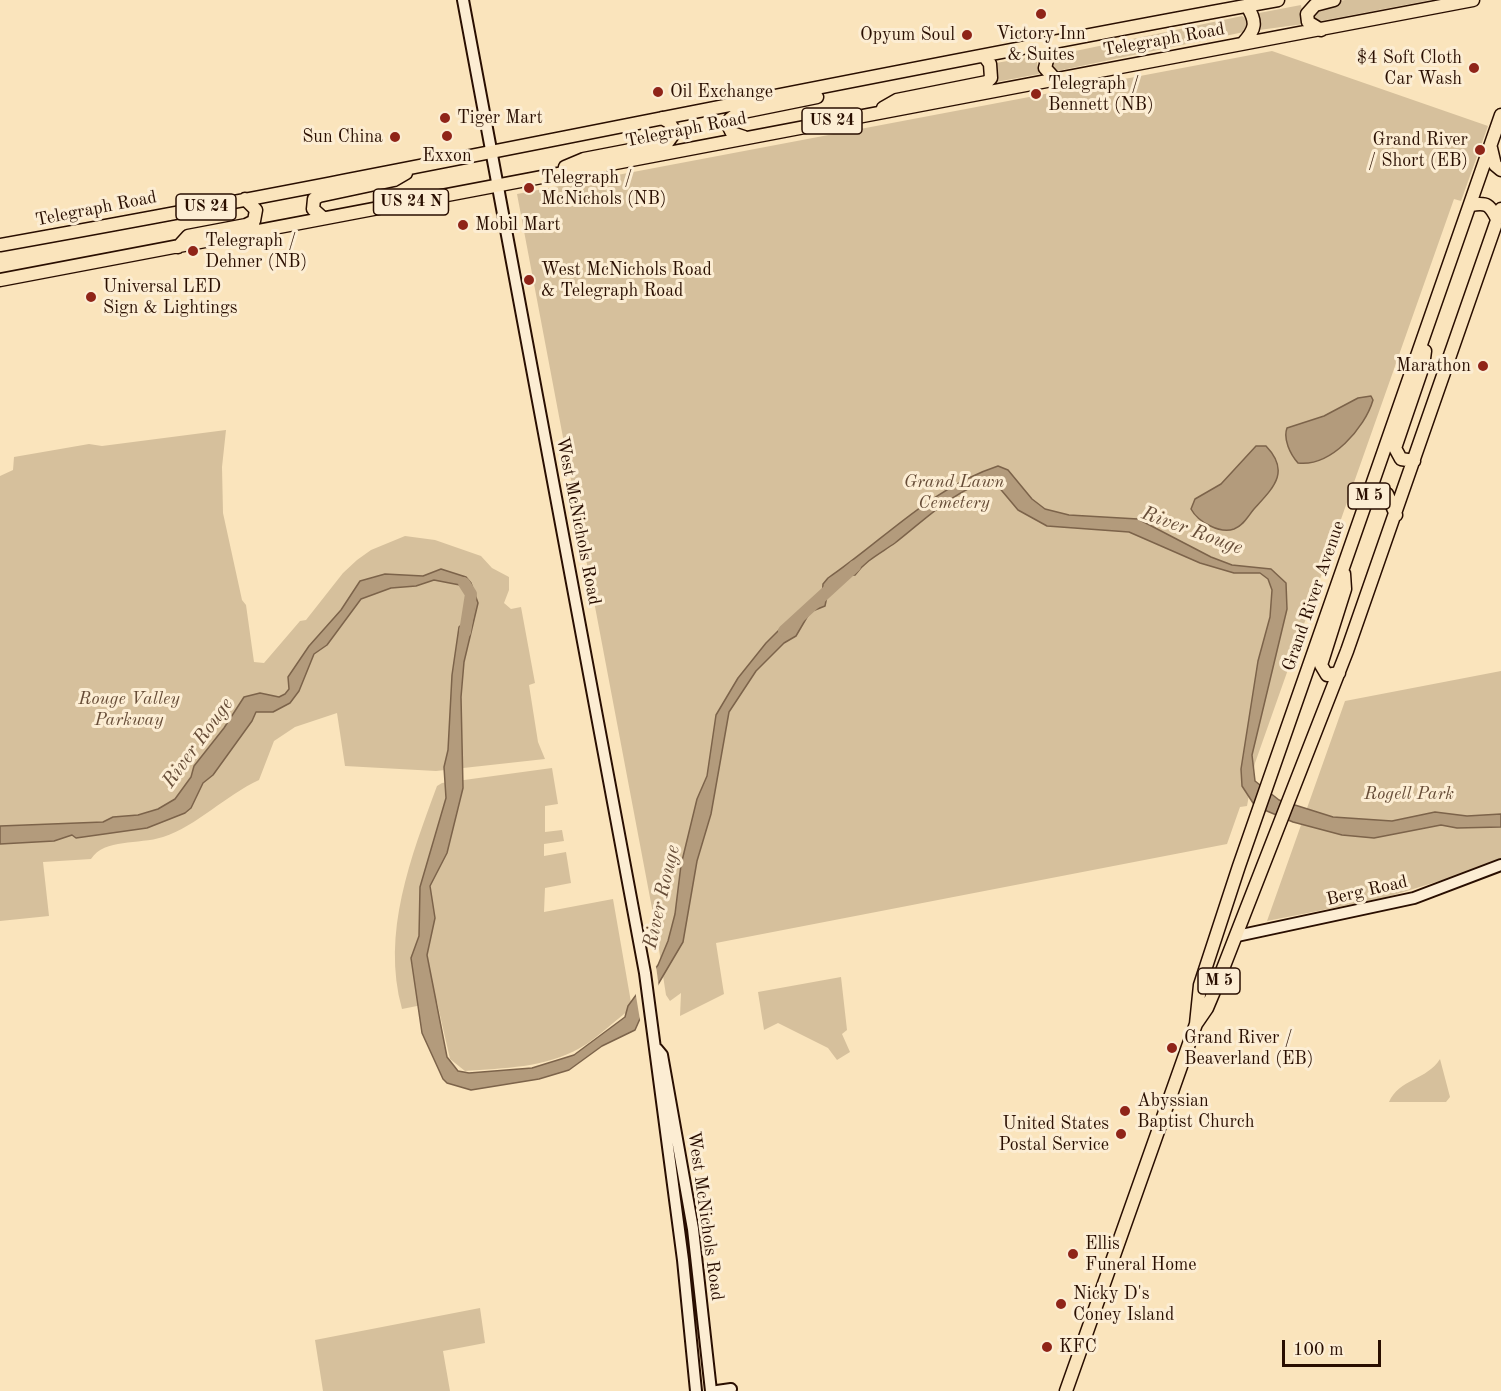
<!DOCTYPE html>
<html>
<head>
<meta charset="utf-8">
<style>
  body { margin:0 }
  #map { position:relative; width:1501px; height:1391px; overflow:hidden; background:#fae4bc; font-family:"Old Standard TT",serif }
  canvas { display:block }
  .scale { position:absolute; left:1282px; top:1340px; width:99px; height:27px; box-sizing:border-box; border:3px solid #290e00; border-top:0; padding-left:8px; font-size:18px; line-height:21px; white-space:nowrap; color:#290e00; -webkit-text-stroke:4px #fcedd3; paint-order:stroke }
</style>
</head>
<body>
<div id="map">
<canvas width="1501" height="1391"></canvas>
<div class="scale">100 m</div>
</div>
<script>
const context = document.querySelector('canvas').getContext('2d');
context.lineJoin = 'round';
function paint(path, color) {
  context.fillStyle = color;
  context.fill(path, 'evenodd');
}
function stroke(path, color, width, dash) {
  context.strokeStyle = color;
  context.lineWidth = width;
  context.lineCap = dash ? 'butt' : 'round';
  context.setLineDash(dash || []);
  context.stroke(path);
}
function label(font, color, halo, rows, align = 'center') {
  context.font = font + ' "Old Standard TT",serif';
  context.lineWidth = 6;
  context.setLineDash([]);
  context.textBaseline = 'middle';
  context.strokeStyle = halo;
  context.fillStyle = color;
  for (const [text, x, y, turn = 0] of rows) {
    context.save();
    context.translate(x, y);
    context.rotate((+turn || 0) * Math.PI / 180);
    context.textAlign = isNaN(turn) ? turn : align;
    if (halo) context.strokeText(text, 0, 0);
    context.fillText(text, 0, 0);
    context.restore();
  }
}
const green = new Path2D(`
  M1345 0H1431L1321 21 1314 18 1312 14 1322 4Z
  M1301 5 1304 24 1259 30V13Z
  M1242 16 1248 20 1247 30 1244 32 1057 71 1050 69 1052 58 1061 54Z
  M1272 51 1488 126 1461 201 1454 199 1255 763 1247 806 1240 807 1227 844 716 943 724 994 680 1016 681 993 670 1001 666 995 655 924 517 194Z
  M1036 56 1039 74 996 82V63Z
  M226 430 222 467 223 513 242 600 246 605 254 662 264 663 300 621 306 620 343 573 357 560 371 550 405 536 435 540 481 556 492 568 509 577V590L504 603 511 609 521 607 535 683 529 685 538 742 545 759 436 771 345 766 337 713 295 727 274 741 259 780C226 795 197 826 163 837 138 845 105 838 91 859L43 862 49 916 0 921V476L13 470 14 457 89 444 102 446Z
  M1501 671V862L1384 898 1267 921 1345 701Z
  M552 768 558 804 545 806V832L562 830 564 841 544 844V856L566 852 571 883 545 888 544 912 613 899 632 1008C615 1020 598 1038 580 1048 545 1068 504 1068 465 1071L450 1059 437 1002 402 1009C381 933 411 857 437 786L442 783Z
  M841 977 847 1030 842 1034 850 1052 837 1060 828 1048 778 1023 764 1030 758 992Z
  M1440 1059 1450 1097 1446 1102H1389C1399 1079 1427 1080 1440 1059Z
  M480 1308 485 1343 443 1351 450 1391H323L315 1340Z`);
const water = new Path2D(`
  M1371 396 1373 400C1365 428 1331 467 1298 463 1290 454 1283 439 1287 428L1324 416 1358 398Z
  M1256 446H1266C1291 472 1273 488 1254 509 1248 516 1244 525 1234 529 1220 534 1198 522 1191 509L1195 499 1221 484Z
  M998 466 1008 470 1032 499 1045 509 1069 515 1138 519 1211 557 1232 565 1271 569 1286 583 1287 609 1252 755 1255 781 1279 800 1333 817 1392 821 1435 812 1467 816 1501 814V827L1457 828 1441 825 1374 838 1342 835 1293 822 1255 806 1242 786 1241 769 1258 661 1270 617 1272 590 1268 579 1260 573H1234L1200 563 1129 532 1047 526 1018 510 992 479C953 491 927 518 895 543 881 553 866 560 855 575L839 576 829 586 825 606 810 612 796 636 784 643 756 671 729 712 711 814 697 861 683 942 647 1003 635 1030 602 1046 569 1070 539 1079 471 1090 447 1083 443 1079 422 1033 411 958 419 936 420 887 446 798 444 767 448 750 452 675 459 627 472 615 474 607 473 599 465 586 434 580 416 586 391 588 361 599 327 645 314 654 299 691 290 703 273 712H256L252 721 213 775 203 783 191 808 185 813 147 828 76 838 72 835 54 841 0 844V826L103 822 113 817 138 815 158 809 175 799 191 777 194 766 224 728 244 697 260 693 279 697 285 694 289 689 288 677 309 646 341 610 360 581 385 574 423 576 441 569 466 577 471 583 478 603 464 662 461 697 463 788 447 853 430 886 435 918 427 955 447 1057 458 1071 469 1073 532 1068 574 1055 625 1017 628 1006 658 965 668 941 675 914 681 865 697 799 707 776 716 715 738 678 766 643 783 626 799 617 805 607 822 599 823 584 828 578C885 539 931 488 998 466Z`);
const pier = new Path2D(`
  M656 966 659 988 641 1026 635 990Z`);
const river = new Path2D(`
  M464 583 471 594 465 632
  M784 631 855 566`);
const secondary = new Path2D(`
  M463 0 645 973 683 1260 696 1391
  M1237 936 1414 898 1501 865
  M657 1049 662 1055 693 1229 711 1391
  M717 1391 731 1389`);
const primary = new Path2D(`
  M1321 30 1308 22 1307 14 1315 5 1334 0
  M1243 43C1256 29 1257 22 1247 6
  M1051 44 1045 68 1055 79
  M883 108 897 100 987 82 991 78 990 64 985 57
  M744 137 732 133 729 127 730 119 738 113 817 97
  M1491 148 1495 165 1501 170
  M565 167 584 159 667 143 675 132 669 122 662 118
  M1471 205C1487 202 1490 205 1497 219
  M323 218 313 209 314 199 319 196 394 180 406 173
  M0 245C427 169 851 77 1278 0
  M178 247 188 236 246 225 254 221 256 210 245 199
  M0 280 1473 0
  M1414 461 1401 459 1395 448 1423 366 1425 351
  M1371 491 1387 494 1396 515
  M1339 673 1327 675 1321 665 1345 589 1344 574
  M1196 1024 1200 985 1239 866 1501 115
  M1066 1391 1196 1024 1207 1008 1215 989 1347 651 1501 209`);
const markers = [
  [1041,14,6,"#8f2418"],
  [967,35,6,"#8f2418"],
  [1474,68,6,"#8f2418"],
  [658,92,6,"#8f2418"],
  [1036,94,6,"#8f2418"],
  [445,118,6,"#8f2418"],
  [447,136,6,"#8f2418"],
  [395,137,6,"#8f2418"],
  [1480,150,6,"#8f2418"],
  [529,188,6,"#8f2418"],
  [463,225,6,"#8f2418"],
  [193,251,6,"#8f2418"],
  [529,280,6,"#8f2418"],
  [91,297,6,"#8f2418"],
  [1483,366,6,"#8f2418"],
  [1172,1048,6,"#8f2418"],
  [1125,1111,6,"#8f2418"],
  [1121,1134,6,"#8f2418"],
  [1073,1254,6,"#8f2418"],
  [1061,1304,6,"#8f2418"],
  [1047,1347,6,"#8f2418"]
];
const shields = [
  [832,121,60],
  [411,202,75],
  [206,207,60],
  [1369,496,42],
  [1219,981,42]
];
const shieldNames = [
  ["US 24",832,121],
  ["US 24 N",411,202],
  ["US 24",206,207],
  ["M 5",1369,496],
  ["M 5",1219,981]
];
const poiNames = [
  ["Victory Inn",1041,34,"center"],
  ["& Suites",1041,55,"center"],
  ["Opyum Soul",955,35,"right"],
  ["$4 Soft Cloth",1462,58,"right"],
  ["Car Wash",1462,79,"right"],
  ["Telegraph /",1048,84],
  ["Bennett (NB)",1048,105],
  ["Oil Exchange",670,92],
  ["Tiger Mart",457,118],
  ["Sun China",383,137,"right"],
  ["Grand River",1468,140,"right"],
  ["/ Short (EB)",1468,161,"right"],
  ["Exxon",447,156,"center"],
  ["Telegraph /",541,178],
  ["McNichols (NB)",541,199],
  ["Mobil Mart",475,225],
  ["Telegraph /",205,241],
  ["Dehner (NB)",205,262],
  ["West McNichols Road",541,270],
  ["& Telegraph Road",541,291],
  ["Universal LED",103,287],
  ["Sign & Lightings",103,308],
  ["Marathon",1471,366,"right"],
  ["Grand River /",1184,1038],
  ["Beaverland (EB)",1184,1059],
  ["Abyssian",1137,1101],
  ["Baptist Church",1137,1122],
  ["United States",1109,1124,"right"],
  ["Postal Service",1109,1145,"right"],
  ["Ellis",1085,1244],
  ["Funeral Home",1085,1265],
  ["Nicky D's",1073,1294],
  ["Coney Island",1073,1315],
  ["KFC",1059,1347]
];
const streetNames = [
  ["Telegraph Road",1164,40,-10],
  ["Telegraph Road",686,130,-11],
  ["Telegraph Road",96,209,-11],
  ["West McNichols Road",578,521,79],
  ["Grand River Avenue",1314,596,-71],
  ["Berg Road",1367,891,-13],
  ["West McNichols Road",705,1216,82]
];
const parkNames = [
  ["Grand Lawn",954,482],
  ["Cemetery",954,503],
  ["Rouge Valley",129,699],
  ["Parkway",129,720],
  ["Rogell Park",1409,794]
];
const waterNames = [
  ["River Rouge",1192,531,20],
  ["River Rouge",198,743,-54],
  ["River Rouge",662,897,-77]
];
paint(green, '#d6c09c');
paint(water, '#b39b7c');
stroke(water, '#7c634a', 1.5);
paint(pier, '#fae4bc');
stroke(river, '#b39b7c', 12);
stroke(secondary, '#290e00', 14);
stroke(primary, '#290e00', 15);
stroke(secondary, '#fcedd3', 10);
stroke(primary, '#fae4bc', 12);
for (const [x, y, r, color] of markers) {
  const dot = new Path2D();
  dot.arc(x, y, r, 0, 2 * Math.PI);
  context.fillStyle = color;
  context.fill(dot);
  stroke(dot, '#fcedd3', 2);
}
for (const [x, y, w] of shields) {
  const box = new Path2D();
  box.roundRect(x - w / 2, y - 13, w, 26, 4.5);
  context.fillStyle = '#fcedd3';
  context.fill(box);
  stroke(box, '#290e00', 1.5);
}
label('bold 16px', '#290e00', null, shieldNames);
label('18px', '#290e00', '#fcedd3', poiNames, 'left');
label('18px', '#290e00', '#fcedd3', streetNames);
label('italic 18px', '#664c37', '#fcedd3', parkNames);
label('italic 20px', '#674d38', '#fcedd3', waterNames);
</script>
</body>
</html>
